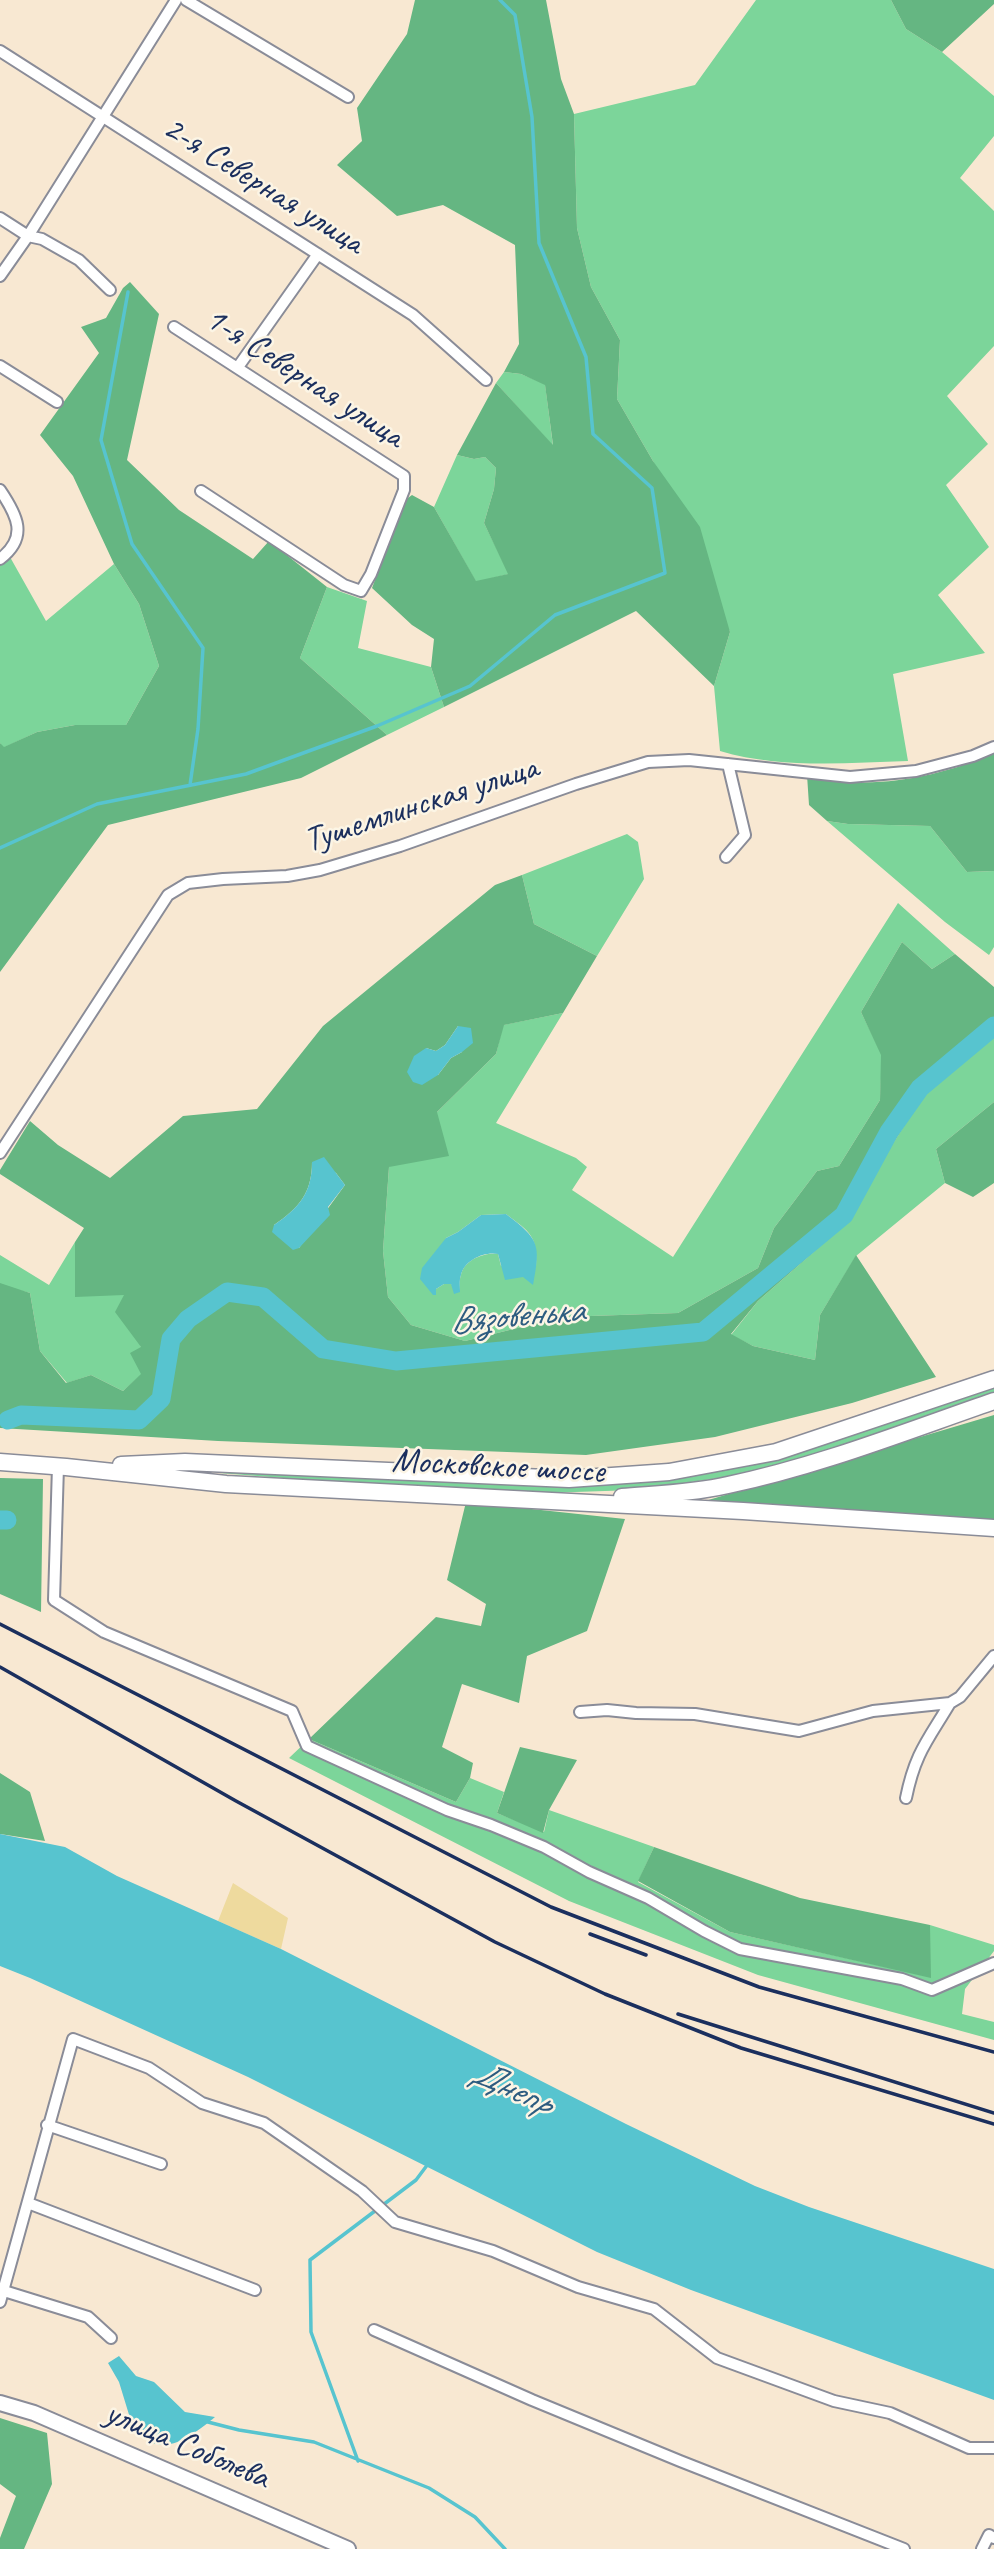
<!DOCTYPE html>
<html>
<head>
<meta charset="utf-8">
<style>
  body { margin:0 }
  canvas { display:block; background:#f8e8d2 }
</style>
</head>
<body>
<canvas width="994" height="2549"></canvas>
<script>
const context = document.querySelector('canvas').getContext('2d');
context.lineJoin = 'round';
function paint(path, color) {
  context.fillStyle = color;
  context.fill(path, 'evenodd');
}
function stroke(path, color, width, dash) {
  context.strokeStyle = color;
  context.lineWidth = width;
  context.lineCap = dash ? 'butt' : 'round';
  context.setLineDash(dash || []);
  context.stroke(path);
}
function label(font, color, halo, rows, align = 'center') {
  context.font = font + ' Caveat,sans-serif';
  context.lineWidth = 5;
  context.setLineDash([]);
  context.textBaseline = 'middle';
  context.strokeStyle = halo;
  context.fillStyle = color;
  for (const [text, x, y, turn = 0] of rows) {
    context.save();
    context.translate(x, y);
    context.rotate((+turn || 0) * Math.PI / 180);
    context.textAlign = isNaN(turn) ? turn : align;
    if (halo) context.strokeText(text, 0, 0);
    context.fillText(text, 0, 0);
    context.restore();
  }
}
const green = new Path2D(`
  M756 0H891L906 29 942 52 994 96V136L960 178 994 211V346L947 396 988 444 946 485 989 547 938 595 985 653 893 674 908 761C846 763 780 769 720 751L714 686 730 632 653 461 617 399 620 340 591 287 577 228 574 114 695 85Z
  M504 372 521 374 545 384 553 446 496 383Z
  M457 455 474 459 485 457 496 468 494 489 484 523 509 574 476 582 434 507Z
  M10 557 46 621 114 564 139 604 159 666 126 725H75L37 732 3 748 0 743V564Z
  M327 587 367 601 358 648 431 667 444 707 387 735 300 658Z
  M827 821 848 824 930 826 967 872 994 871V947L989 955 945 922Z
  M627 834 638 842 644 879 597 956 534 924 522 875Z
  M898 903 955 954 932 969 902 942 861 1012 882 1055 880 1100 839 1166 817 1171 774 1228 758 1268 678 1313 562 1317 465 1341 411 1325 388 1297 383 1251 389 1167 436 1113 496 1054 503 1025 563 1013 496 1123 576 1158 587 1167 572 1190 673 1257ZM506 1214C530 1232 538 1236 536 1267L501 1266 498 1254C484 1252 464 1260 461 1275 459 1280 460 1287 459 1292L451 1284H444L436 1289 446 1238 458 1232 481 1215Z
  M994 1036V1102L936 1149 945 1183 856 1256 820 1315 815 1360 753 1346 731 1335 758 1301 850 1220 871 1178 924 1095Z
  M75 1242 77 1265 125 1294 141 1347V1375L123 1391 91 1375 67 1383 40 1351 30 1293 0 1285V1255L49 1285Z
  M994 1385V1395L776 1466 726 1477 635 1490 545 1493 386 1486 219 1473 224 1471C292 1474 359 1477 426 1480 524 1486 624 1491 721 1471 815 1452 904 1417 994 1385Z
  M309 1739 456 1802 470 1778 504 1792 497 1813 544 1832 549 1810 654 1847 638 1882 730 1932 930 1977V1925L994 1945V1951L965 1989 962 2014 994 2022V2040L758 1975 569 1901 289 1758Z`);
const forest = new Path2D(`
  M415 0H546L561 79 574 114 577 228 591 287 620 340 617 399 653 461 700 527 730 632 714 686 636 611 444 707 431 667 434 639 412 625 372 588 405 500 412 495 434 507 476 581 508 574 484 523 494 489 496 468 485 457 474 459 457 455 496 383 553 445 545 385 521 374 504 372 519 344 515 245 443 205 397 216 337 165 362 141 357 108 407 34Z
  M891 0H994V4L942 52 906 29Z
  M130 282 159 314 127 460 179 510 253 559 269 541 327 587 300 658 387 735 301 778 108 825 0 972V743L4 747 37 732 75 725H126L159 666 139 604 114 564 73 476 40 435 99 353 81 327 106 318 123 288Z
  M994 753V871L967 872 930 826 848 824 827 821 809 805 807 775C822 777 836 781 851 782 896 785 953 772 994 753Z
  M522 875 534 924 597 956 563 1013 504 1025 496 1054 437 1112 449 1156 389 1167 383 1251 388 1297 411 1325 465 1341 562 1317 678 1313 758 1268 774 1228 817 1171 839 1166 880 1100 881 1055 861 1012 902 942 932 969 955 954 994 987V1036L924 1095 871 1178 850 1220 758 1301 731 1334 753 1346 815 1360 820 1315 856 1255 936 1377 852 1403 715 1437 586 1455 218 1441 0 1428V1283L30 1293 40 1351 66 1383 91 1375 123 1391 141 1374 130 1353 141 1347 115 1312 124 1295 75 1297V1242L84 1228 0 1174V1170L30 1121 58 1145 110 1178 183 1116 257 1109 323 1026 495 885ZM458 1026 462 1052 451 1058 438 1075 426 1048 436 1051 445 1045ZM312 1162 336 1173 345 1185 299 1248 274 1225C299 1208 312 1193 312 1162Z
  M994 1102V1183L973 1197 945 1183 936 1149Z
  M994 1415V1520L695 1504Z
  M0 1478 43 1479 41 1612 0 1594Z
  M466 1502 625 1519 587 1631 527 1656 519 1703 462 1684 442 1747 473 1763 470 1778 456 1802 309 1739 436 1617 481 1626 486 1604 447 1580Z
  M520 1747 577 1760 549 1810 543 1833 497 1813Z
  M0 1773 30 1792 45 1841 0 1834Z
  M654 1847 800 1898 930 1925 931 1978 730 1932 638 1881Z
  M0 2418 47 2433 52 2484 24 2549H0V2538L16 2496 0 2484Z`);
const sand = new Path2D(`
  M233 1883 288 1918 281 1949 218 1921Z`);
const water = new Path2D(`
  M458 1026 471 1028 473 1043 462 1052 451 1058 438 1075 422 1085 413 1082 407 1072 414 1056 426 1048 436 1051 445 1045Z
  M324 1157 345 1185 328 1207 330 1215 299 1248 293 1250 272 1232 274 1225C299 1208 312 1193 312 1162Z
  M506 1214C539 1239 541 1244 533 1285L523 1277 505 1280 498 1254C485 1251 464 1260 461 1275 459 1280 460 1287 460 1292L454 1294 451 1284H444L436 1289V1295H433L420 1279 422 1268 446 1238 458 1232 481 1215Z
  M0 1834 65 1847 117 1876 281 1949 626 2124 755 2186 809 2207 994 2269V2400L691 2290 597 2252 248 2077 30 1978 0 1966Z
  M119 2356 136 2376 154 2382 185 2412 215 2417C199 2430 175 2451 153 2443 147 2441 140 2434 134 2431L119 2382 108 2363Z`);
const stream = new Path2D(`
  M128 292 101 440 132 544 203 648 198 729 190 785
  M0 848 97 804 246 774 377 726 470 686 555 615 665 573 652 488 593 434 586 357 539 243 532 117 515 15 500 0
  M204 2421 239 2430 314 2442 429 2488 475 2517 505 2549
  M358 2461 311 2332 310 2260 416 2180 428 2164`);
const river = new Path2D(`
  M8 1420 21 1415 139 1420 161 1399 171 1339 188 1319 227 1292 263 1297 323 1349 396 1361 703 1332 844 1215 889 1132 920 1088 994 1026
  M0 1520H7`);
const street = new Path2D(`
  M186 0 348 97
  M0 51 413 315 486 380
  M0 218 28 236 42 239 79 260 110 290
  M0 276 28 236 176 0
  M174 327 404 476V490L371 574 361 591 344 585 201 491
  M0 366 57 402
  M238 367 318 254
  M0 490C17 515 29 537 0 559
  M726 857 745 835 728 764
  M0 1153 168 895 188 883 223 879 287 876 320 870 400 846 576 784 648 762 689 760 850 777 916 771 973 756 994 747
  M58 1466 54 1600 104 1632 292 1711 307 1746 447 1810 491 1825 544 1847 589 1872 648 1898 704 1931 740 1949 902 1979 932 1990 994 1963
  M580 1712 607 1710 636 1713 695 1714 799 1731 873 1711 950 1703 960 1697 994 1656
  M906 1798C915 1753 928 1740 950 1703
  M47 2125 161 2164
  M28 2203 255 2290
  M4 2291 88 2317 111 2338
  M0 2302 73 2039 149 2068 202 2103 264 2123 362 2191 395 2222 493 2251 578 2287 654 2309 717 2358 834 2401 890 2413 969 2448H994
  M374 2330 532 2400 680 2461 904 2549
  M982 2549 989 2535 994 2538`);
const secondary = new Path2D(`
  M0 2403 34 2413 348 2549`);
const primary = new Path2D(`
  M0 1462 66 1467 226 1484 743 1511 994 1528
  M121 1465 185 1462 569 1479 669 1472 776 1452 994 1379
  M622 1497C657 1494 693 1493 728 1485 819 1466 907 1431 994 1401`);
const rail = new Path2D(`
  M0 1624 551 1907 759 1987 994 2052
  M0 1667 236 1801 495 1942 605 1994 741 2048 994 2124
  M590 1934 646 1955
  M678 2014 994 2113`);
const streetNames = [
  ["2-я Северная улица",263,186,32],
  ["1-я Северная улица",304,378,33],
  ["Тушемлинская улица",421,805,-18],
  ["Московское шоссе",498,1467,3],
  ["улица Соболева",187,2446,23]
];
const waterNames = [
  ["Вязовенька",517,1317,-5],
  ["Днепр",511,2089,25]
];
paint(green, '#7cd59a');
paint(forest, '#65b682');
paint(sand, '#eeda9e');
paint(water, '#57c4cf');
stroke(stream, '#57c4cf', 3.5);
stroke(river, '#57c4cf', 19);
stroke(street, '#8a8c98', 14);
stroke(secondary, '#8a8c98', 18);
stroke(primary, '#8a8c98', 19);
stroke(street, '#fff', 10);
stroke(secondary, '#fff', 14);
stroke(primary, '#fff', 16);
stroke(rail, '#1b2f5e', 3.5);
label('35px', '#1b2f5e', '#fcf5e5', streetNames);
label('italic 37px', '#2d5c80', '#fcf5e5', waterNames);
</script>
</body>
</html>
